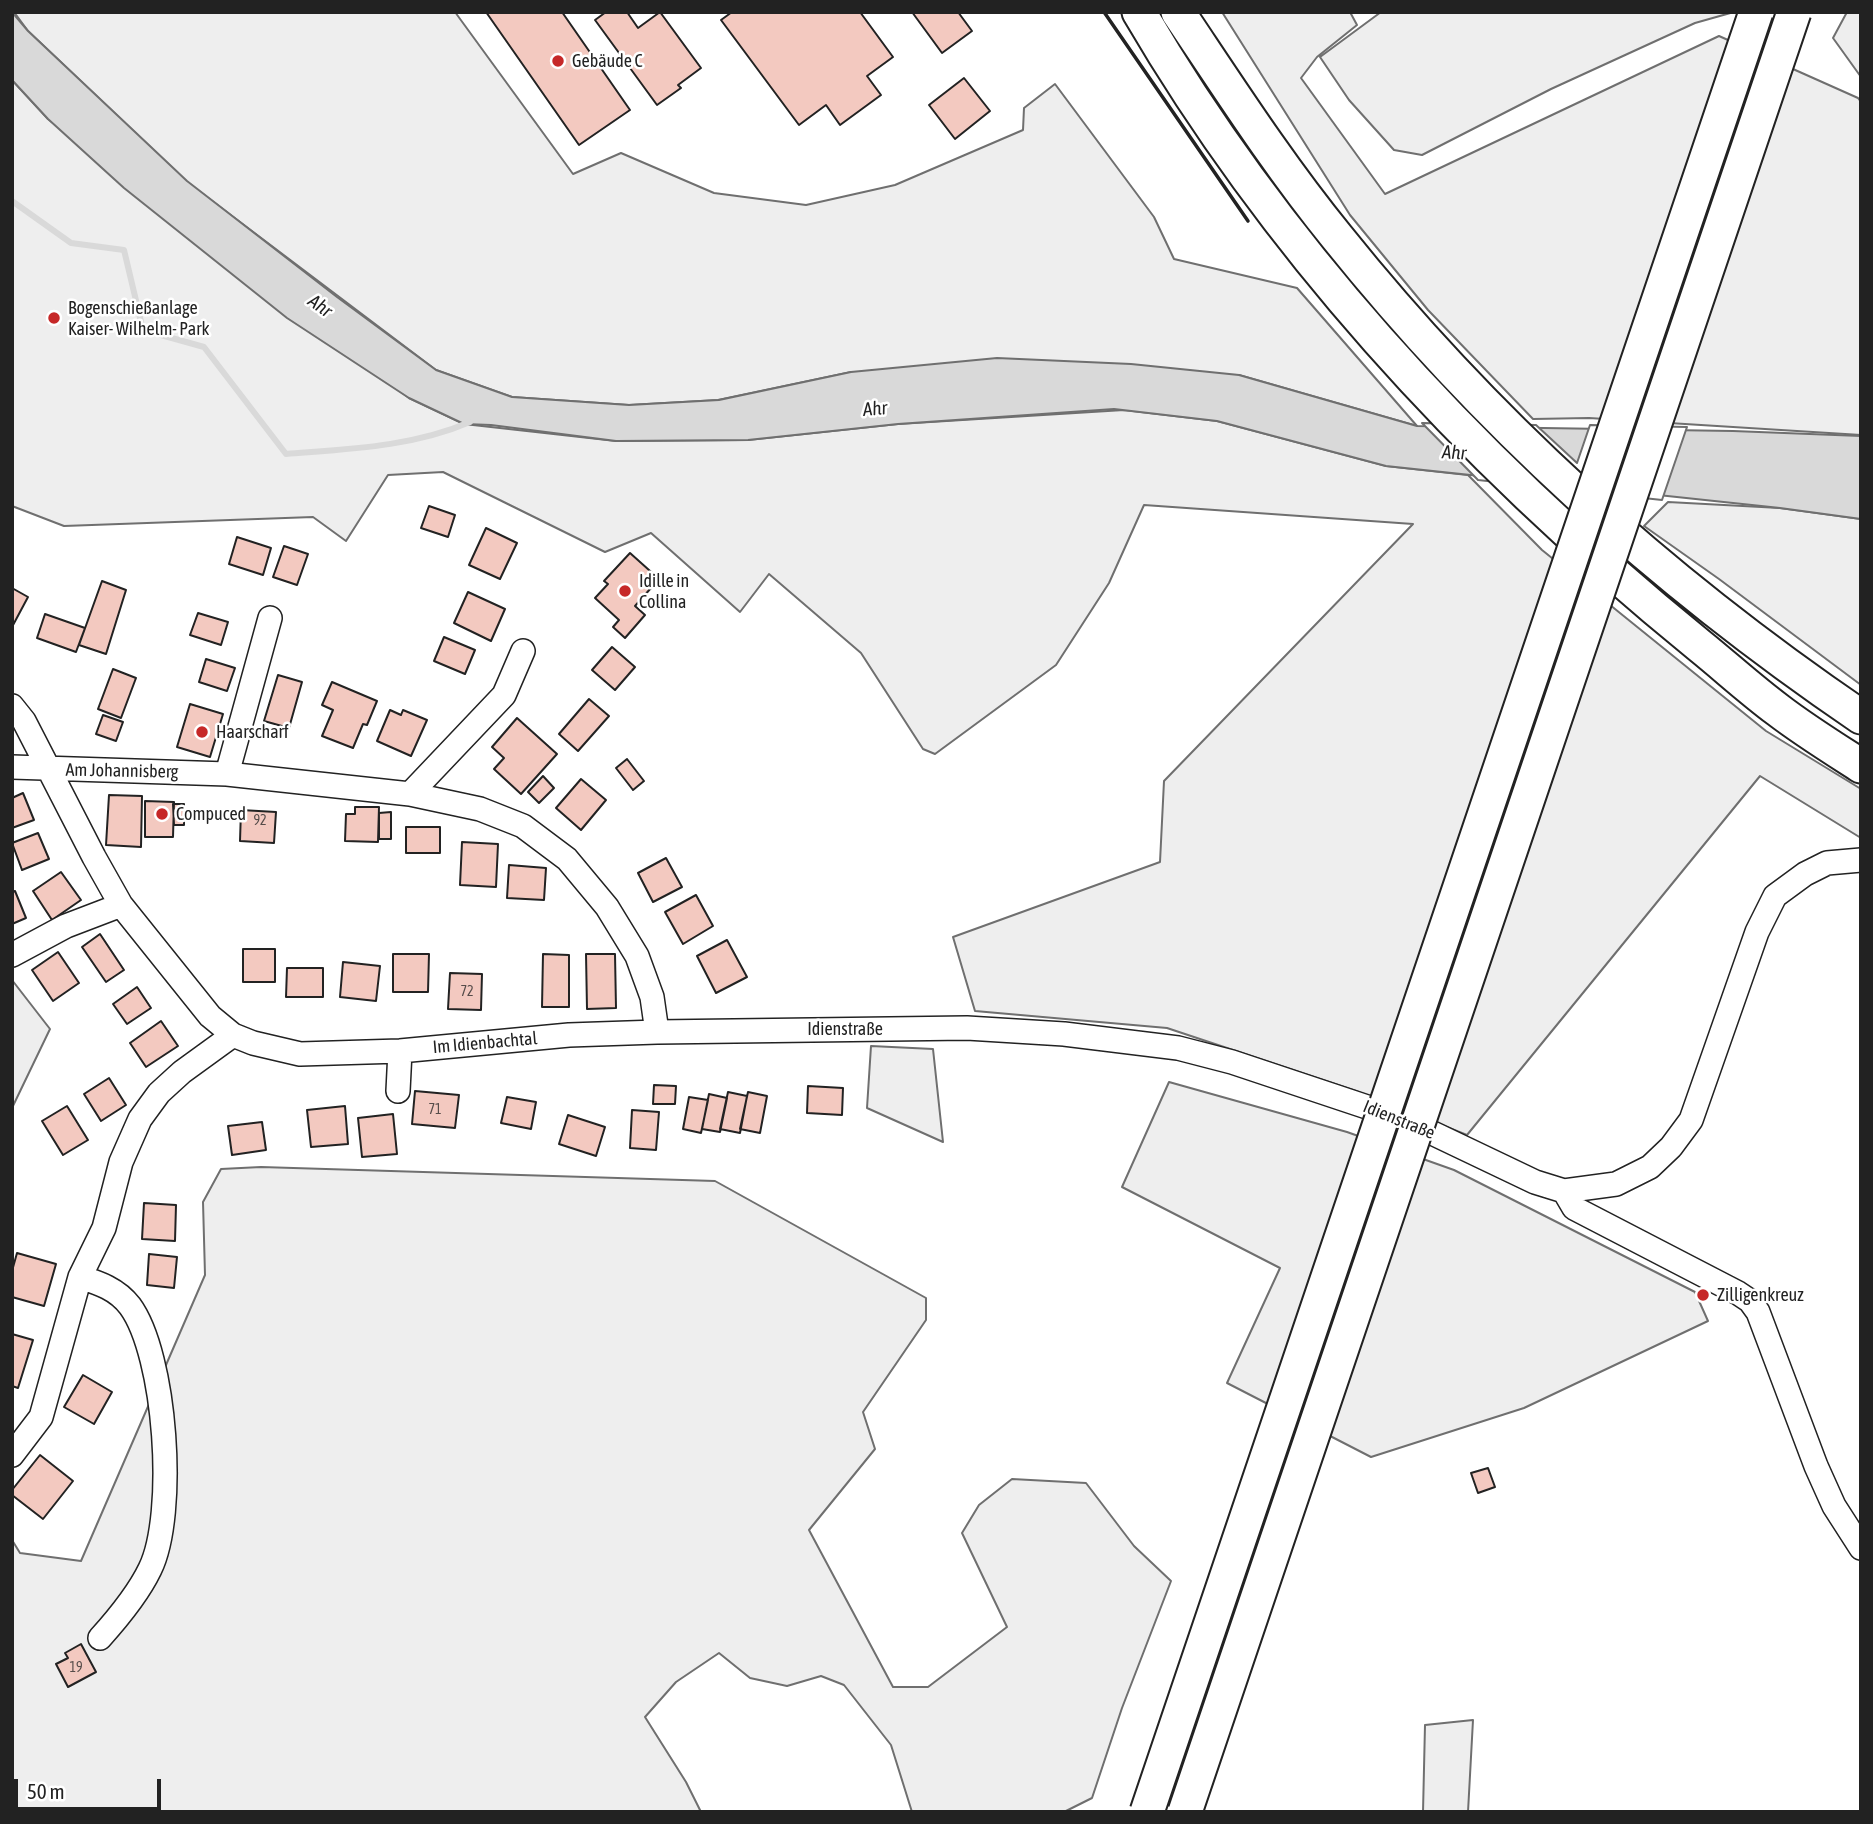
<!DOCTYPE html>
<html>
<head>
<meta charset="utf-8">
<style>
  body { margin:0 }
  #map { position:relative; width:1873px; height:1824px; overflow:hidden; background:#fff; font-family:"Asap Condensed",sans-serif }
  canvas { display:block }
  .frame { position:absolute; inset:0; border:14px solid #222; pointer-events:none }
  .scale { position:absolute; left:14px; top:1779px; width:147px; height:32px; box-sizing:border-box; border:4px solid #222; border-top:0; padding-left:9px; font-size:21px; line-height:24px; white-space:nowrap; color:#222; -webkit-text-stroke:5px #fff; paint-order:stroke }
</style>
</head>
<body>
<div id="map">
<canvas width="1873" height="1824"></canvas>
<div class="frame"></div>
<div class="scale">50 m</div>
</div>
<script>
const context = document.querySelector('canvas').getContext('2d');
context.lineJoin = 'round';
function paint(path, color) {
  context.fillStyle = color;
  context.fill(path, 'evenodd');
}
function stroke(path, color, width, dash) {
  context.strokeStyle = color;
  context.lineWidth = width;
  context.lineCap = dash ? 'butt' : 'round';
  context.setLineDash(dash || []);
  context.stroke(path);
}
function label(font, color, halo, rows, align = 'center') {
  context.font = font + ' "Asap Condensed",sans-serif';
  context.lineWidth = 5;
  context.setLineDash([]);
  context.textBaseline = 'middle';
  context.strokeStyle = halo;
  context.fillStyle = color;
  for (const [text, x, y, turn = 0] of rows) {
    context.save();
    context.translate(x, y);
    context.rotate((+turn || 0) * Math.PI / 180);
    context.textAlign = isNaN(turn) ? turn : align;
    if (halo) context.strokeText(text, 0, 0);
    context.fillText(text, 0, 0);
    context.restore();
  }
}
const green = new Path2D(`
  M14 12H455L573 174 621 153 714 193 806 205 895 185 1023 130 1024 108 1055 84 1154 217 1174 259 1297 288 1417 426 1239 375 851 372 718 400 629 405 512 397 436 370 187 182 28 31Z
  M1222 12H1350L1357 25 1317 57 1301 78 1385 194 1719 36 1858 98 1861 102V435L1589 418 1533 419 1428 310 1350 215Z
  M1381 12H1734L1695 23 1551 89 1422 155 1394 150 1349 100 1320 57Z
  M1847 12H1861V77L1833 38Z
  M12 80 48 119 409 398 464 424 616 441 748 440 898 424 1124 410 1217 421 1386 466 1468 475 1542 550 1766 731 1861 789V838L1760 776 1467 1135 1356 1091 1167 1028 975 1011 953 937 1160 862 1164 781 1413 524 1144 505 1109 583 1056 665 935 754 923 749 861 653 769 574 740 612 651 533 605 552 443 472 388 475 346 541 313 517 64 526 12 506Z
  M1668 502 1780 508 1861 519V685L1719 579 1644 526Z
  M12 980 50 1029 12 1108Z
  M871 1046 933 1049 943 1142 867 1108Z
  M1169 1082 1347 1132 1454 1170 1695 1292 1708 1321 1524 1408 1371 1457 1227 1383 1280 1268 1122 1187Z
  M261 1167 715 1181 926 1298V1320L863 1412 875 1449 809 1530 893 1687H928L1007 1627 962 1533 979 1505 1012 1479 1086 1483 1134 1546 1171 1581 1122 1708 1092 1798 1064 1812H912L891 1745 844 1685 821 1676 787 1686 750 1678 719 1653 676 1682 645 1717 686 1782 701 1812H12V1540L20 1553 81 1561 205 1275 203 1202 221 1169Z
  M1473 1720 1468 1812H1423L1425 1725Z`);
const water = new Path2D(`
  M12 12 28 31 187 181 337 297 436 370 512 397 629 405 719 400 851 372 997 358 1131 364 1239 375 1417 426 1733 431 1861 436V519L1780 508 1386 466 1217 421 1114 409 898 424 748 440 616 441 491 425 464 424 409 398 287 318 124 188 48 119 12 80Z`);
const pier = new Path2D(`
  M1422 423 1536 425 1577 463 1590 425 1687 427 1662 500 1478 480Z`);
const stream = new Path2D(`
  M12 201 71 243 124 250 143 330 204 347 286 454C348 449 412 447 470 422`);
const building = new Path2D(`
  M486 12H562L630 110 579 145Z
  M606 12H627L638 28 660 12 701 68 678 85 681 88 657 105 595 20Z
  M732 12H860L893 57 867 76 881 95 840 125 826 105 799 125 721 20Z
  M912 12H958L972 31 942 53Z
  M964 78 990 111 955 139 929 105Z
  M429 506 455 515 448 537 421 528Z
  M486 528 517 543 500 579 469 565Z
  M237 537 271 548 263 575 229 564Z
  M284 546 308 554 297 585 273 577Z
  M630 553 659 579 635 606 645 615 625 638 613 627 619 620 595 598 608 584 604 581Z
  M102 581 126 590 106 654 79 645Z
  M12 588 28 597 12 627Z
  M468 592 505 609 491 641 454 623Z
  M198 613 228 622 221 645 190 635Z
  M45 614 85 628 76 652 37 638Z
  M444 637 475 650 465 674 434 661Z
  M612 647 635 667 615 690 592 670Z
  M206 659 235 668 227 691 199 682Z
  M113 669 136 678 121 718 98 709Z
  M278 675 302 682 289 728 264 721Z
  M332 682 377 701 367 725 363 724 353 748 322 736 333 710 322 705Z
  M589 699 609 716 578 751 559 734Z
  M190 704 223 714 210 757 177 747Z
  M390 710 401 715 403 710 427 720 411 756 377 741Z
  M103 715 123 722 116 741 96 734Z
  M517 718 557 754 521 794 494 769 504 758 492 747Z
  M627 759 644 781 633 790 616 768Z
  M543 776 554 788 539 803 528 792Z
  M581 779 606 800 581 830 556 808Z
  M23 793 34 820 12 828V798Z
  M109 795 142 796 141 847 106 845Z
  M145 801 174 802 173 837H145Z
  M173 804H184V825H174Z
  M355 807H379L378 842 345 841 346 814H355Z
  M241 810 276 812 274 843 240 841Z
  M391 812V839H379V813Z
  M406 827H440V853H406Z
  M38 833 49 859 22 870 12 843Z
  M462 842 498 844 496 887 460 885Z
  M666 858 682 887 653 902 638 873Z
  M509 865 546 868 544 900 507 898Z
  M61 872 81 900 52 920 33 891Z
  M15 891 26 918 12 924V892Z
  M696 895 713 926 683 944 665 912Z
  M100 934 124 970 106 982 82 947Z
  M727 940 747 977 716 993 697 956Z
  M243 949H275V982H243Z
  M58 952 79 983 53 1001 32 970Z
  M393 954H429L428 992H393Z
  M543 954 569 955V1007H542Z
  M586 954H615L616 1008 587 1009Z
  M343 962 380 966 376 1001 340 997Z
  M287 968H323V997H286Z
  M450 973 482 974 481 1010 448 1009Z
  M137 987 151 1008 127 1024 113 1004Z
  M161 1021 178 1046 146 1067 130 1043Z
  M109 1078 126 1105 101 1121 84 1094Z
  M654 1085 676 1086 675 1104H653Z
  M808 1086 843 1088 842 1115 807 1113Z
  M415 1091 459 1095 455 1128 412 1124Z
  M728 1092 747 1096 740 1133 720 1129Z
  M748 1092 767 1096 760 1133 740 1129Z
  M709 1094 727 1098 720 1132 702 1129Z
  M507 1097 536 1102 531 1129 501 1123Z
  M689 1097 708 1100 701 1133 683 1129Z
  M67 1106 88 1140 63 1155 42 1121Z
  M345 1106 348 1144 311 1147 307 1110Z
  M632 1110 659 1112 656 1150 630 1148Z
  M393 1114 397 1154 362 1157 358 1118Z
  M568 1115 605 1127 596 1156 559 1144Z
  M262 1122 266 1150 232 1155 228 1126Z
  M144 1203 176 1205 175 1241 142 1239Z
  M17 1253 56 1264 44 1306 12 1297V1271Z
  M149 1254 177 1257 174 1288 147 1285Z
  M12 1334 33 1340 18 1388 12 1386Z
  M83 1375 112 1392 94 1424 64 1407Z
  M40 1455 73 1481 43 1519 12 1495V1490Z
  M1488 1468 1495 1487 1478 1493 1471 1473Z
  M81 1644 96 1672 68 1687 56 1664 68 1658 65 1653Z`);
const minor = new Path2D(`
  M12 706 24 721 94 857 121 905 210 1016 233 1035 253 1043 300 1054 400 1051 569 1035 657 1032 967 1028 1064 1034 1178 1048 1232 1062 1403 1119 1535 1182 1564 1191 1616 1184 1650 1167 1671 1147 1691 1120 1757 932 1775 896 1805 874 1827 863 1861 860
  M12 767 227 774 410 794 480 809 523 826 567 859 607 907 637 956 652 997 657 1032
  M227 774 270 618
  M410 794 504 695 523 651
  M12 955 66 926 121 905
  M398 1091 400 1051
  M1564 1191 1574 1208 1738 1293 1750 1301 1758 1312 1816 1466 1834 1506 1861 1548
  M80 1277C99 1283 117 1289 130 1306 166 1355 177 1514 150 1569 138 1594 118 1618 100 1638
  M12 1455 41 1417 80 1277 104 1228 121 1162 140 1119 159 1093 182 1072 233 1035`);
const highway = new Path2D(`
  M1139 12C1282 257 1481 468 1700 646 1726 667 1751 690 1778 710 1804 730 1833 748 1861 766
  M1178 12C1229 88 1279 166 1337 237 1486 423 1664 583 1861 717`);
const highwayBridge = new Path2D(`
  M1147 1812 1756 12
  M1185 1812 1794 12`);
const wall = new Path2D(`
  M1104 12 1248 221`);
const markers = [
  [558,61,7,"#c62828"],
  [54,318,7,"#c62828"],
  [625,591,7,"#c62828"],
  [202,732,7,"#c62828"],
  [162,814,7,"#c62828"],
  [1703,1295,7,"#c62828"]
];
const numberNames = [
  ["92",260,821],
  ["72",467,992],
  ["71",435,1110],
  ["19",76,1668]
];
const poiNames = [
  ["Gebäude C",572,61],
  ["Bogenschießanlage",68,308],
  ["Kaiser- Wilhelm- Park",68,329],
  ["Idille in",639,581],
  ["Collina",639,602],
  ["Haarscharf",216,732],
  ["Compuced",176,814],
  ["Zilligenkreuz",1717,1295]
];
const streetNames = [
  ["Am Johannisberg",122,771,1],
  ["Idienstraße",845,1029],
  ["Im Idienbachtal",485,1043,-5],
  ["Idienstraße",1399,1120,22]
];
const waterNames = [
  ["Ahr",320,306,36],
  ["Ahr",875,409,-5],
  ["Ahr",1454,453,3]
];
paint(green, '#eee');
stroke(green, '#6f6f6f', 2);
paint(water, '#d9d9d9');
stroke(water, '#6f6f6f', 2);
paint(pier, '#fff');
stroke(pier, '#6f6f6f', 2);
stroke(stream, '#d9d9d9', 6);
paint(building, '#f3c9c0');
stroke(building, '#222', 2);
stroke(minor, '#222', 26);
stroke(highway, '#222', 37);
stroke(minor, '#fff', 23);
stroke(highway, '#fff', 33);
stroke(highwayBridge, '#222', 37, []);
stroke(highwayBridge, '#fff', 33);
stroke(wall, '#222', 3.5);
for (const [x, y, r, color] of markers) {
  const dot = new Path2D();
  dot.arc(x, y, r, 0, 2 * Math.PI);
  context.fillStyle = color;
  context.fill(dot);
  stroke(dot, '#fff', 2.5);
}
label('14px', '#564c4a', null, numberNames);
label('18px', '#222', '#fff', poiNames, 'left');
label('18px', '#222', '#fff', streetNames);
label('italic 19px', '#222', '#fff', waterNames);
</script>
</body>
</html>
